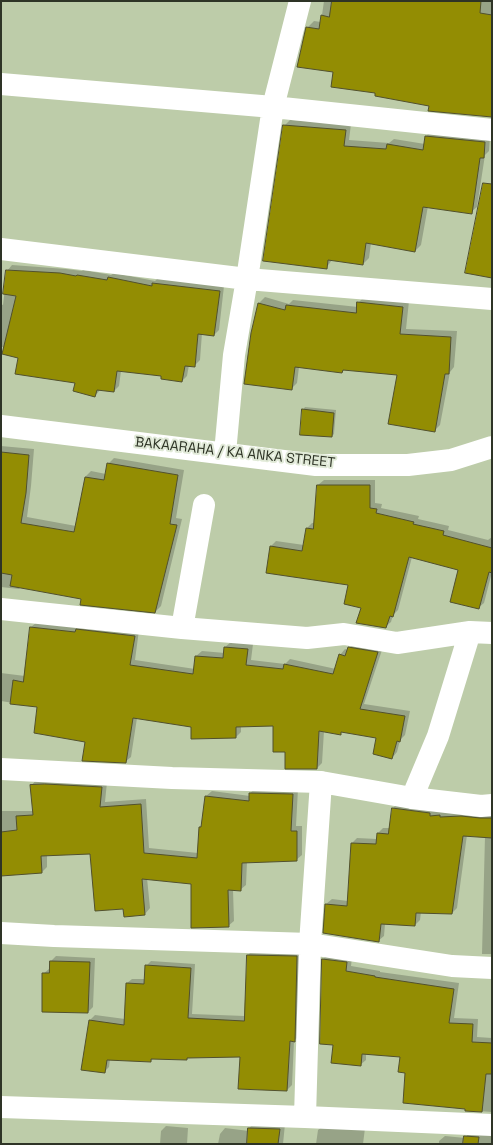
<!DOCTYPE html>
<html>
<head>
<meta charset="utf-8">
<style>
  body { margin:0 }
  #map { position:relative; width:493px; height:1145px; overflow:hidden; background:#bdcca9; font-family:"Space Grotesk",sans-serif }
  canvas { display:block }
  .frame { position:absolute; inset:0; border:2px solid #2e3426; pointer-events:none }
</style>
</head>
<body>
<div id="map">
<canvas width="493" height="1145"></canvas>
<div class="frame"></div>
</div>
<script>
const context = document.querySelector('canvas').getContext('2d');
context.lineJoin = 'round';
function paint(path, color) {
  context.fillStyle = color;
  context.fill(path, 'evenodd');
}
function stroke(path, color, width, dash) {
  context.strokeStyle = color;
  context.lineWidth = width;
  context.lineCap = dash ? 'butt' : 'round';
  context.setLineDash(dash || []);
  context.stroke(path);
}
function label(font, color, halo, rows, align = 'center') {
  context.font = font + ' "Space Grotesk",sans-serif';
  context.lineWidth = 4;
  context.setLineDash([]);
  context.textBaseline = 'middle';
  context.strokeStyle = halo;
  context.fillStyle = color;
  for (const [text, x, y, turn = 0] of rows) {
    context.save();
    context.translate(x, y);
    context.rotate((+turn || 0) * Math.PI / 180);
    context.textAlign = isNaN(turn) ? turn : align;
    if (halo) context.strokeText(text, 0, 0);
    context.fillText(text, 0, 0);
    context.restore();
  }
}
const shadow = new Path2D(`
  M324 1H492V116L430 106 376 92 335 71 307 28 314 21 321 22Z
  M290 120 351 124 349 140 389 143 394 139 425 144 426 136 432 130 490 136 489 151 485 155 477 207 471 212 428 206 421 245 415 251 371 243 369 258 363 264 332 260 326 268 284 126Z
  M12 265 66 269 82 271 83 270 111 275 114 273 155 281 158 278 224 286 219 330 214 335 202 333 200 360 194 366 189 365 187 376 182 381 162 376 121 371 119 386 114 391 100 390 95 396 77 382 19 357 4 347H1V304L3 305 7 271Z
  M265 297 289 304 293 300 358 307V303L364 297 409 301 406 329 457 331 454 367 450 372 440 425 434 431 398 374 345 369 342 372 299 367 297 383 291 389 252 333 259 303Z
  M305 407 336 410 334 434 332 436 303 410Z
  M1 446 34 449 31 486 27 517 76 526 85 477 91 471 106 474 108 464 114 458 184 470 176 518 182 519 161 606 155 612 21 587 19 589 1 587Z
  M324 480H375V503L382 504 381 508 419 516 418 519 449 526 448 530 488 540 492 537V572L484 603 478 608 460 570 412 557 398 610 393 615 391 622 385 627 362 608 350 584 271 546 276 541 304 545 307 528 312 523H315L318 485Z
  M37 622 139 630 135 660 195 669 196 656 202 651 225 653V647L231 642 253 644 251 660 285 664 290 659 336 669 340 655 345 649 348 650 354 642 383 647 364 704 410 711 405 735 400 740 397 752 392 758 377 737 343 731 340 733 324 731 322 763 317 768 286 751 274 725 241 726V732L236 737 192 726 137 718 131 757 125 762 86 741 38 707 1 701V673L25 676 31 627Z
  M36 780 107 782 105 802 146 799 149 848 198 853 199 827 202 825 206 796 212 791 250 796V793L256 788 298 789 296 826H302V855L296 860 247 862 246 885 240 890H233L234 921 228 926 192 883 147 878 150 908 145 914 124 907 91 853 47 855V867L42 872 1 875V811H33L31 786Z
  M398 803 492 813V954H482L485 836 467 835 457 908 452 913 421 912 420 920 415 925 385 924 384 936 378 941 326 904 332 899 348 901 352 843 357 838 377 839 378 833 383 828H390L392 809Z
  M253 950 302 952 299 1036 294 1041 292 1085 287 1090 241 1056H189L187 1059 154 1058 151 1061 110 1059 109 1067 104 1072 83 1069 90 1020 95 1015 125 1019 127 983 132 979H145L146 966 151 961 195 964 192 1014 245 1016 248 955Z
  M328 954 352 957 351 966 380 971V972L459 983 454 1018 478 1019 477 1037 492 1038V1112L466 1110V1108L406 1072 401 1056 366 1054V1060L360 1065 334 1045 321 1043 323 959Z
  M56 956 95 958 93 1007 88 1012 43 1011V974L49 969H51V961Z
  M255 1123 285 1124 283 1144H218L220 1134 225 1128 249 1131V1128Z
  M324 1125 365 1128 363 1144H316L318 1130Z
  M166 1126 188 1128 187 1144H160L161 1131Z
  M470 1131 492 1132V1144H439V1141L445 1136 465 1138Z`);
const building = new Path2D(`
  M332 1H481L480 13 492 15V117L428 111 429 106 375 96V93L331 87 333 72 297 67 306 27 319 29 321 15 329 17Z
  M283 125 346 130 344 146 386 149 387 144 423 150 425 136 485 142 484 158H480L472 214 423 207 415 252 366 243 363 265 328 260 327 269 263 261Z
  M483 183 492 184V278L465 273Z
  M6 270 60 273 76 276 77 275 107 280 108 277 152 286V283L220 291 214 336 198 334 195 367 185 366 182 382 161 379V376L117 371 114 392 97 390 95 397 73 391 75 383 15 374 18 358 2 354 16 296 3 294Z
  M357 302 403 307 400 334 451 337 449 374H445L435 432 388 424 397 375 343 370 342 373 295 367 292 390 244 384 251 333 258 303 285 310 286 305 356 313Z
  M302 409 334 413 332 437 300 435Z
  M1 452 29 455 26 493 21 523 74 532 85 477 104 480 107 463 178 475 170 524 177 525 155 613 80 605 81 599 10 586 12 575 1 573Z
  M317 485H370V508L377 509 376 513 414 522 413 524 444 531 443 535 492 548V573L489 572 479 609 450 602 458 570 409 557 393 617 390 616 386 628 356 623 361 608 344 604 348 585 266 573 270 546 302 551 306 528 313 529Z
  M30 627 75 632 76 629 135 636 130 665 193 674 195 656 223 658 224 647 248 649 246 665 283 669 284 664 333 674 339 654 345 656 348 647 378 652 360 709 405 716 400 742 397 741 392 759 373 754 376 738 341 732V735L319 731 317 769H285V752H273V726L236 727V738L191 739V727L133 718 126 763 82 761 85 742 34 733 37 707 10 704 13 680 23 682Z
  M45 784 102 787 100 807 141 804 144 853 197 858 199 827H201L205 796 249 801V793L293 794 291 831H297V861L242 863 241 891 228 890 229 927 191 928V884L142 879 145 915 124 917 123 909 95 911 90 854 41 856 42 873 1 876V832L17 830 16 816 33 815 30 785Z
  M392 808 430 813V816L440 815V817L461 816 480 818H492V838L463 836 452 914 416 913 415 926 381 924 379 942 323 933 325 904 347 906 351 843 376 844 377 833 388 834Z
  M247 955 297 956 295 1042 290 1041 287 1091 238 1089 240 1057 187 1058V1060L151 1059V1062L107 1060 105 1073 81 1070 89 1020 124 1025 126 983 144 984 145 965 191 968 188 1018 244 1021Z
  M322 959 347 962 346 971 375 976V977L454 989 449 1023 473 1024 472 1042 492 1043V1074H486L482 1112 465 1111V1109L403 1103 405 1073 398 1072 400 1057 362 1054 361 1066 331 1063 333 1045 320 1044Z
  M50 961 90 962 88 1013 42 1012V973H49Z
  M248 1128 280 1129 278 1144H247Z
  M464 1136 479 1137 478 1144H463Z`);
const minor = new Path2D(`
  M1 84 273 107 492 130
  M1 249 247 279 492 299
  M1 426 316 465H408L451 460 492 447
  M225 453 234 355 247 279 273 107 300 1
  M1 609 182 628 307 638 344 634 397 643 470 632 492 633
  M182 628 204 505
  M1 769 172 778 321 782 412 798 481 806 492 805
  M412 798 438 736 470 632
  M1 933 54 936 310 944 452 966 492 968
  M1 1107 305 1117 492 1125
  M305 1117 310 944 321 782`);
const streetNames = [
  ["BAKAARAHA / KA ANKA STREET",235,453,6]
];
paint(shadow, '#0003');
paint(building, '#938d03');
stroke(building, '#51502e', 1);
stroke(minor, '#fff', 22);
label('14px', '#2e3426', '#e1ead8', streetNames);
</script>
</body>
</html>
